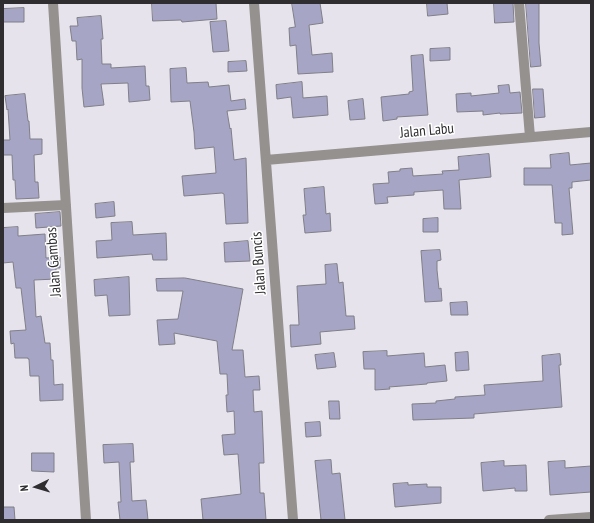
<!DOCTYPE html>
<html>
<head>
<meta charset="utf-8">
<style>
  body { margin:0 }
  #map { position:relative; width:594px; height:523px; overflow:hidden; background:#e7e3ec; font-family:"PT Sans Narrow",sans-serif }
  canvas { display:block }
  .frame { position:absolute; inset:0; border:4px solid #2f2d30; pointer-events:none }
  .north { position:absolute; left:16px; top:467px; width:40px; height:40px; -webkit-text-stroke:3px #fff; paint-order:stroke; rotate:265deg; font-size:11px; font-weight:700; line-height:16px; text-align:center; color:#2f2d30 }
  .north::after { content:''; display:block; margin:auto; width:14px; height:18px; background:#2f2d30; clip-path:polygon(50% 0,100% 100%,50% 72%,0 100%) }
</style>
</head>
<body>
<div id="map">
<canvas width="594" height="523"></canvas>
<div class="frame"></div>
<div class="north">N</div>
</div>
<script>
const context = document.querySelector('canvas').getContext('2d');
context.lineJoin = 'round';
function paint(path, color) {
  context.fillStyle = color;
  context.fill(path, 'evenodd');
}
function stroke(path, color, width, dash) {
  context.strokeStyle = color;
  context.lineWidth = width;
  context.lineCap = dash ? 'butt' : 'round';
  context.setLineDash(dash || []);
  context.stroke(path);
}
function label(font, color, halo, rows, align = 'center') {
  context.font = font + ' "PT Sans Narrow",sans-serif';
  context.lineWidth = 3;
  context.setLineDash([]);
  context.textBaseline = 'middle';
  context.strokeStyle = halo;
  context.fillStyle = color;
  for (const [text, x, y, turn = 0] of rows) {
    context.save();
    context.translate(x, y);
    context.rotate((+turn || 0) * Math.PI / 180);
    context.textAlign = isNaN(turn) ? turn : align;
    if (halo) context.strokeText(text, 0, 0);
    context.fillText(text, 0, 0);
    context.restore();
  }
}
const building = new Path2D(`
  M152 3H216L217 19 182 22 181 20 153 21Z
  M292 3H320L323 23 309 25 312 55 332 53 333 72 298 74 296 45 290 46 289 28 295 27Z
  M427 3H447L448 14 428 16Z
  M494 3H513L514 22 495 23Z
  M526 3H539V43L541 66 531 67Z
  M24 8V22H3V9Z
  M101 16 103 39H101L102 64H111V68L145 66 146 86H149L150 100 129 102 128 83 101 84 104 105 84 107 82 88V59L77 60 76 41H72L70 26H78L77 18Z
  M226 21 229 51 213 52 210 22Z
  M450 48V60L430 61V49Z
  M423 55 428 115 397 117V119L383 121 381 97 409 94V92L413 91 411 56Z
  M246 61 247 71 228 72V62Z
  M186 68 187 83 208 82 209 87 229 85 231 101 245 99 246 109 227 111 230 129 231 128 234 160 246 158 248 223 226 224 224 194 222 193 184 196 182 176 216 173 214 147 195 149 194 132 190 101 171 102 170 69Z
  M302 82 303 98 327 96 328 115 293 118 291 97 277 99 276 85Z
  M509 85 510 93 520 92 522 113 500 114V113L483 115V111L457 112 456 94 471 93V96L499 93 498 86Z
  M533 89H543L545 117 535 118Z
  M25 94 28 121H29L30 139H42V154L34 155 35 182H38L39 198 16 199 15 180H13L12 155H3V140H10L8 109 7 110 5 96Z
  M363 99 365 119 350 120 348 101Z
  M569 153 570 165 591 163V180L572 182V188H569L573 234 562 235V223H555L552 185H524V168H551L550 155Z
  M489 154 491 177 459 180 461 209H444L443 190 414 192V195L387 197 388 203 375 204 373 184 389 183 388 172 400 171V169L412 168 413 176 443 174 442 171 459 170 458 157Z
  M324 187 326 214 330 213 331 231 305 233 303 215H306L304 189Z
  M114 202 115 216 96 218 95 204Z
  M60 212 61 226 36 228 35 214Z
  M438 218V232H423V219Z
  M132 222 133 235 166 233 167 260H153L152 254 97 258 96 241 112 240 111 223Z
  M18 227V236L45 234 46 258 60 257V268H56V279L34 280 36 317 41 316 45 343H50L51 360H53L54 385 63 384V400L40 401 39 376H30L29 359H28V358H15L14 343 11 344 10 331 26 330 21 288H16L13 262 3 263V228Z
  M248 241 250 261 225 262 224 243Z
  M440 250 441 260 437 261V270L439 289 441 288 442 301 425 302 421 251Z
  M337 264 339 283 343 282 346 316H354L355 329 320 332 321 344 291 347 290 325H299L297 286 326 284 325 265Z
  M129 277 130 315 109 316 107 295 95 296 94 280Z
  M185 278 243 289 232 350H243L245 377 259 376 260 390H253L254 412 262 411 264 463H259L260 493H264L266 520H203L201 499 241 494 238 454 224 455 222 435 235 434 234 411 227 412 226 395H228L227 374H220L217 341 174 333 175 344 159 345 157 320 178 319 183 291H157L156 279Z
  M467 302 468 315H451L450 303Z
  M387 351V356L424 353 425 367 445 365 447 381 427 383V384L389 387 390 389 375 390V369H364L363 352Z
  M468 352 469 370 456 371 455 353Z
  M334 353 336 367 317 369 315 355Z
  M560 354 561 365H559L562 407 474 414V418L413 420 412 404 436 403V401L455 399V397L485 395 484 385 543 381 542 356Z
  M329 401H339L340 419H330Z
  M320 422 321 436 306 437 305 423Z
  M133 444 134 462H130L132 501 146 500 148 520H120L118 502H121L119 462 104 463 103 445Z
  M32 453H54V472L32 471Z
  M331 460 332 474 340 473 345 520H321L315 461Z
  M504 461V466L526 465 527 491H515V488L483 491 481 463Z
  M565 461V468L591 466V492L550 495 548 462Z
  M408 483V485L427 484V487H441V503L395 507 393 484Z
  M3 507H14L15 520H3Z`);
const minor = new Path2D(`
  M53 3 86 520
  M254 3 293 520
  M519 3 530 137
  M266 160 591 132
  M3 208 66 205
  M549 520 591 517`);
const streetNames = [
  ["Jalan Labu",427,131,-5],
  ["Jalan Gambas",54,262,-94],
  ["Jalan Buncis",259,263,-94]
];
paint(building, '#a6a5c5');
stroke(building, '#7f7f87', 1);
stroke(minor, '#95918f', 10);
label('15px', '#2f2d30', '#fff', streetNames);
</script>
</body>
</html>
